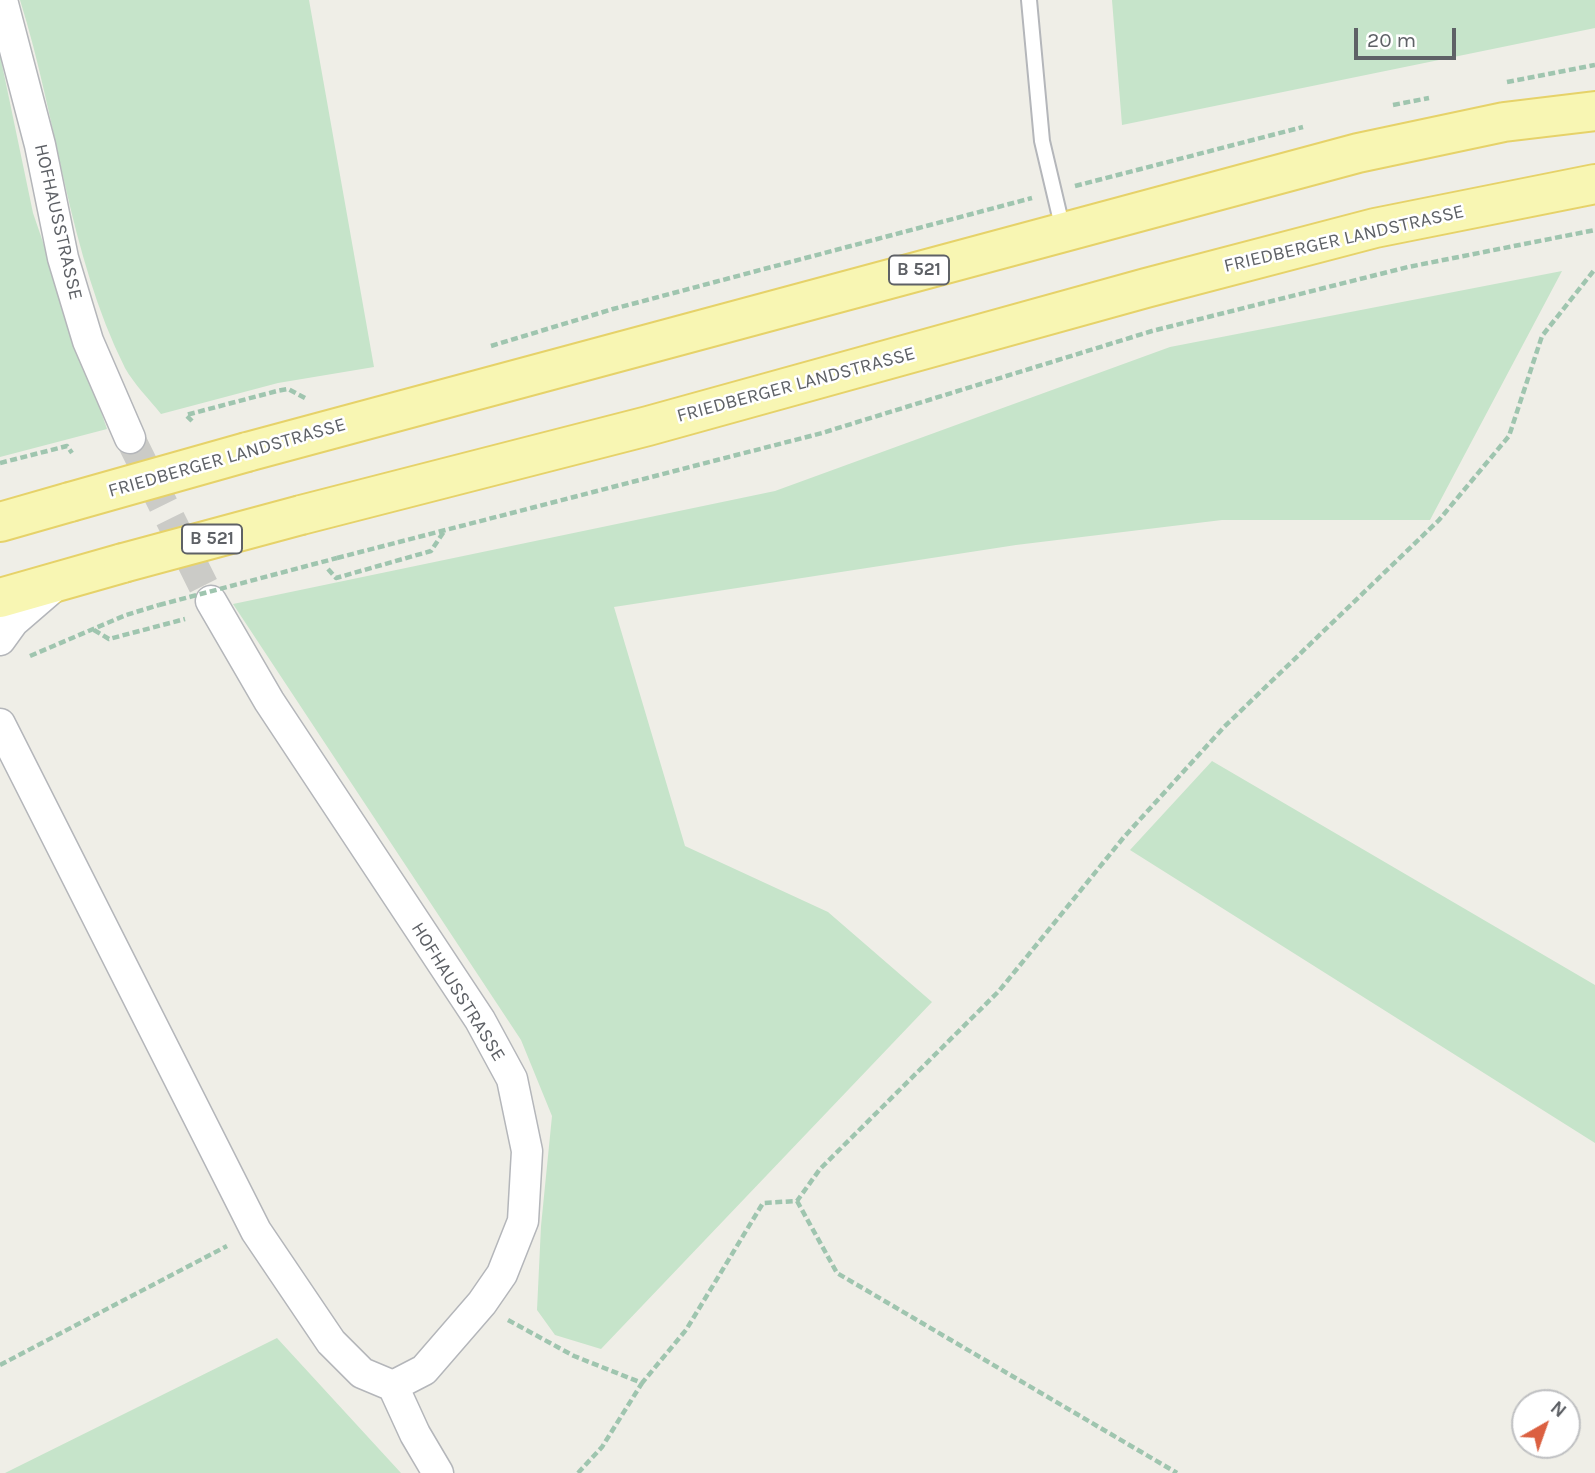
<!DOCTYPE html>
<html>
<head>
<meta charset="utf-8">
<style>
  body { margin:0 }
  #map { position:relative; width:1595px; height:1473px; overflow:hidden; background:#efeee7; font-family:Karla,sans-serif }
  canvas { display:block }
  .north { position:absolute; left:1511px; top:1389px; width:70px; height:70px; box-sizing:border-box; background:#fff; border:2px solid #bfc0c2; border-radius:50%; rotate:40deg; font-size:19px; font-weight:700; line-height:28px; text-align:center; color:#5e6166 }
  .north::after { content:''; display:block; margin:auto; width:24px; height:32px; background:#db6041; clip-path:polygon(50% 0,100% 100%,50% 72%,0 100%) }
  .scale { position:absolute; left:1354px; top:28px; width:102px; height:32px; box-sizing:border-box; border:4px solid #5e6166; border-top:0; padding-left:9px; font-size:21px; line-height:24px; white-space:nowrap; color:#5e6166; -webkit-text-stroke:5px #fff; paint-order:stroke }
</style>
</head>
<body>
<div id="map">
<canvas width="1595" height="1473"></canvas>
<div class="north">N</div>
<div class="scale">20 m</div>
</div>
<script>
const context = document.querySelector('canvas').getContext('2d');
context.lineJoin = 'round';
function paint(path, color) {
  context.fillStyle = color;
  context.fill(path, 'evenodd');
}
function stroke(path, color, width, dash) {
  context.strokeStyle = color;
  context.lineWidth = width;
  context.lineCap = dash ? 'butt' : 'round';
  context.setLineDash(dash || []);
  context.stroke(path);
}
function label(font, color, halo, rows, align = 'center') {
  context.font = font + ' Karla,sans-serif';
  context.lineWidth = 5;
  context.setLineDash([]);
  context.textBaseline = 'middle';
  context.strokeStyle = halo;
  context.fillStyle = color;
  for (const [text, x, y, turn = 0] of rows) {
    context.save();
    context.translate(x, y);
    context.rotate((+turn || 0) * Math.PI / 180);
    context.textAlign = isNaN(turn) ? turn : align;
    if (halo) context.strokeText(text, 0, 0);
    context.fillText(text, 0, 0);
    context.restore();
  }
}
const green = new Path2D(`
  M20 0H309L374 367 278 383 161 414C149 399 134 384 125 368 68 253 58 121 20 0Z
  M1112 0H1595V28L1122 125Z
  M0 55 33 213 107 429 0 457Z
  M1562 271 1430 520H1222L1016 545 614 607 685 846 828 912 932 1002 601 1349 555 1335 537 1310 541 1226 552 1116 521 1040 233 604 775 491 1170 347Z
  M1212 761 1595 985V1143L1130 850Z
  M277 1338 401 1473H5Z`);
const streetTunnel = new Path2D(`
  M130 438 211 601`);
const path = new Path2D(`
  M1507 82 1595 65
  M1393 105 1429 98
  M1075 186 1303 127
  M491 346 613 309 1032 198
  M192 421 186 415 277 391 288 389 305 398
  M0 463 67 446 72 453
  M337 558 822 433 1152 331 1408 267 1595 230
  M328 569 336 578 431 551 445 530
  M94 630 109 639 185 619
  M30 656 126 615 159 605
  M797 1201 837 1273 1177 1473
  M508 1320 574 1356 642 1383 686 1330 763 1203 797 1201 820 1169 999 991 1124 837 1224 727 1439 520 1509 436 1542 336 1595 269
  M0 1365 227 1246
  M578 1473 602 1447 642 1383`);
const lane = new Path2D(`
  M1029 0 1042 141 1063 230`);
const street = new Path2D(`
  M2 0 40 145 63 258 88 341 130 438
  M211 601 269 701 480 1020 512 1079 527 1151 523 1221 502 1274 482 1303 424 1370 393 1386
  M0 640 13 622 57 584
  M0 724 256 1231 331 1342 362 1373 393 1386 415 1434 438 1473`);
const primary = new Path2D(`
  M247 452 1358 153 1504 122 1595 111
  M301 515 648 426 1146 288 1375 228 1595 184
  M0 522 70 502
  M0 598 123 563`);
const pathBridge = new Path2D(`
  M159 605 337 558`);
const primaryBridge = new Path2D(`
  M70 502 247 452
  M123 563 301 515`);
const shields = [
  [919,270,60],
  [212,539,60]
];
const shieldNames = [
  ["B 521",919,270],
  ["B 521",212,539]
];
const streetNames = [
  ["HOFHAUSSTRASSE",58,222,77],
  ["FRIEDBERGER LANDSTRASSE",1344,239,-13],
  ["FRIEDBERGER LANDSTRASSE",796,385,-15],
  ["FRIEDBERGER LANDSTRASSE",227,458,-16],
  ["HOFHAUSSTRASSE",458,992,58]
];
paint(green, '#c6e4ca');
stroke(streetTunnel, '#cbcbc7', 30, [30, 15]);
stroke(lane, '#b4b6ba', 18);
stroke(street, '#b4b6ba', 33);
stroke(primary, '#e6d269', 42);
stroke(path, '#9fc5af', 4.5, [7, 3.5]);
stroke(lane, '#fff', 14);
stroke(street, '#fff', 30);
stroke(primary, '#f8f6b3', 38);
stroke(primaryBridge, '#e6d269', 42, []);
stroke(pathBridge, '#9fc5af', 4.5, [7, 3.5]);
stroke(primaryBridge, '#f8f6b3', 38);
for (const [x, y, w] of shields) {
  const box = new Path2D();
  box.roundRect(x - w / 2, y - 14.5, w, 29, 5);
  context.fillStyle = '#fff';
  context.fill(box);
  stroke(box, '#5e6166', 2);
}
label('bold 18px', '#5e6166', null, shieldNames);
label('19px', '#5e6166', '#fff', streetNames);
</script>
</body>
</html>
